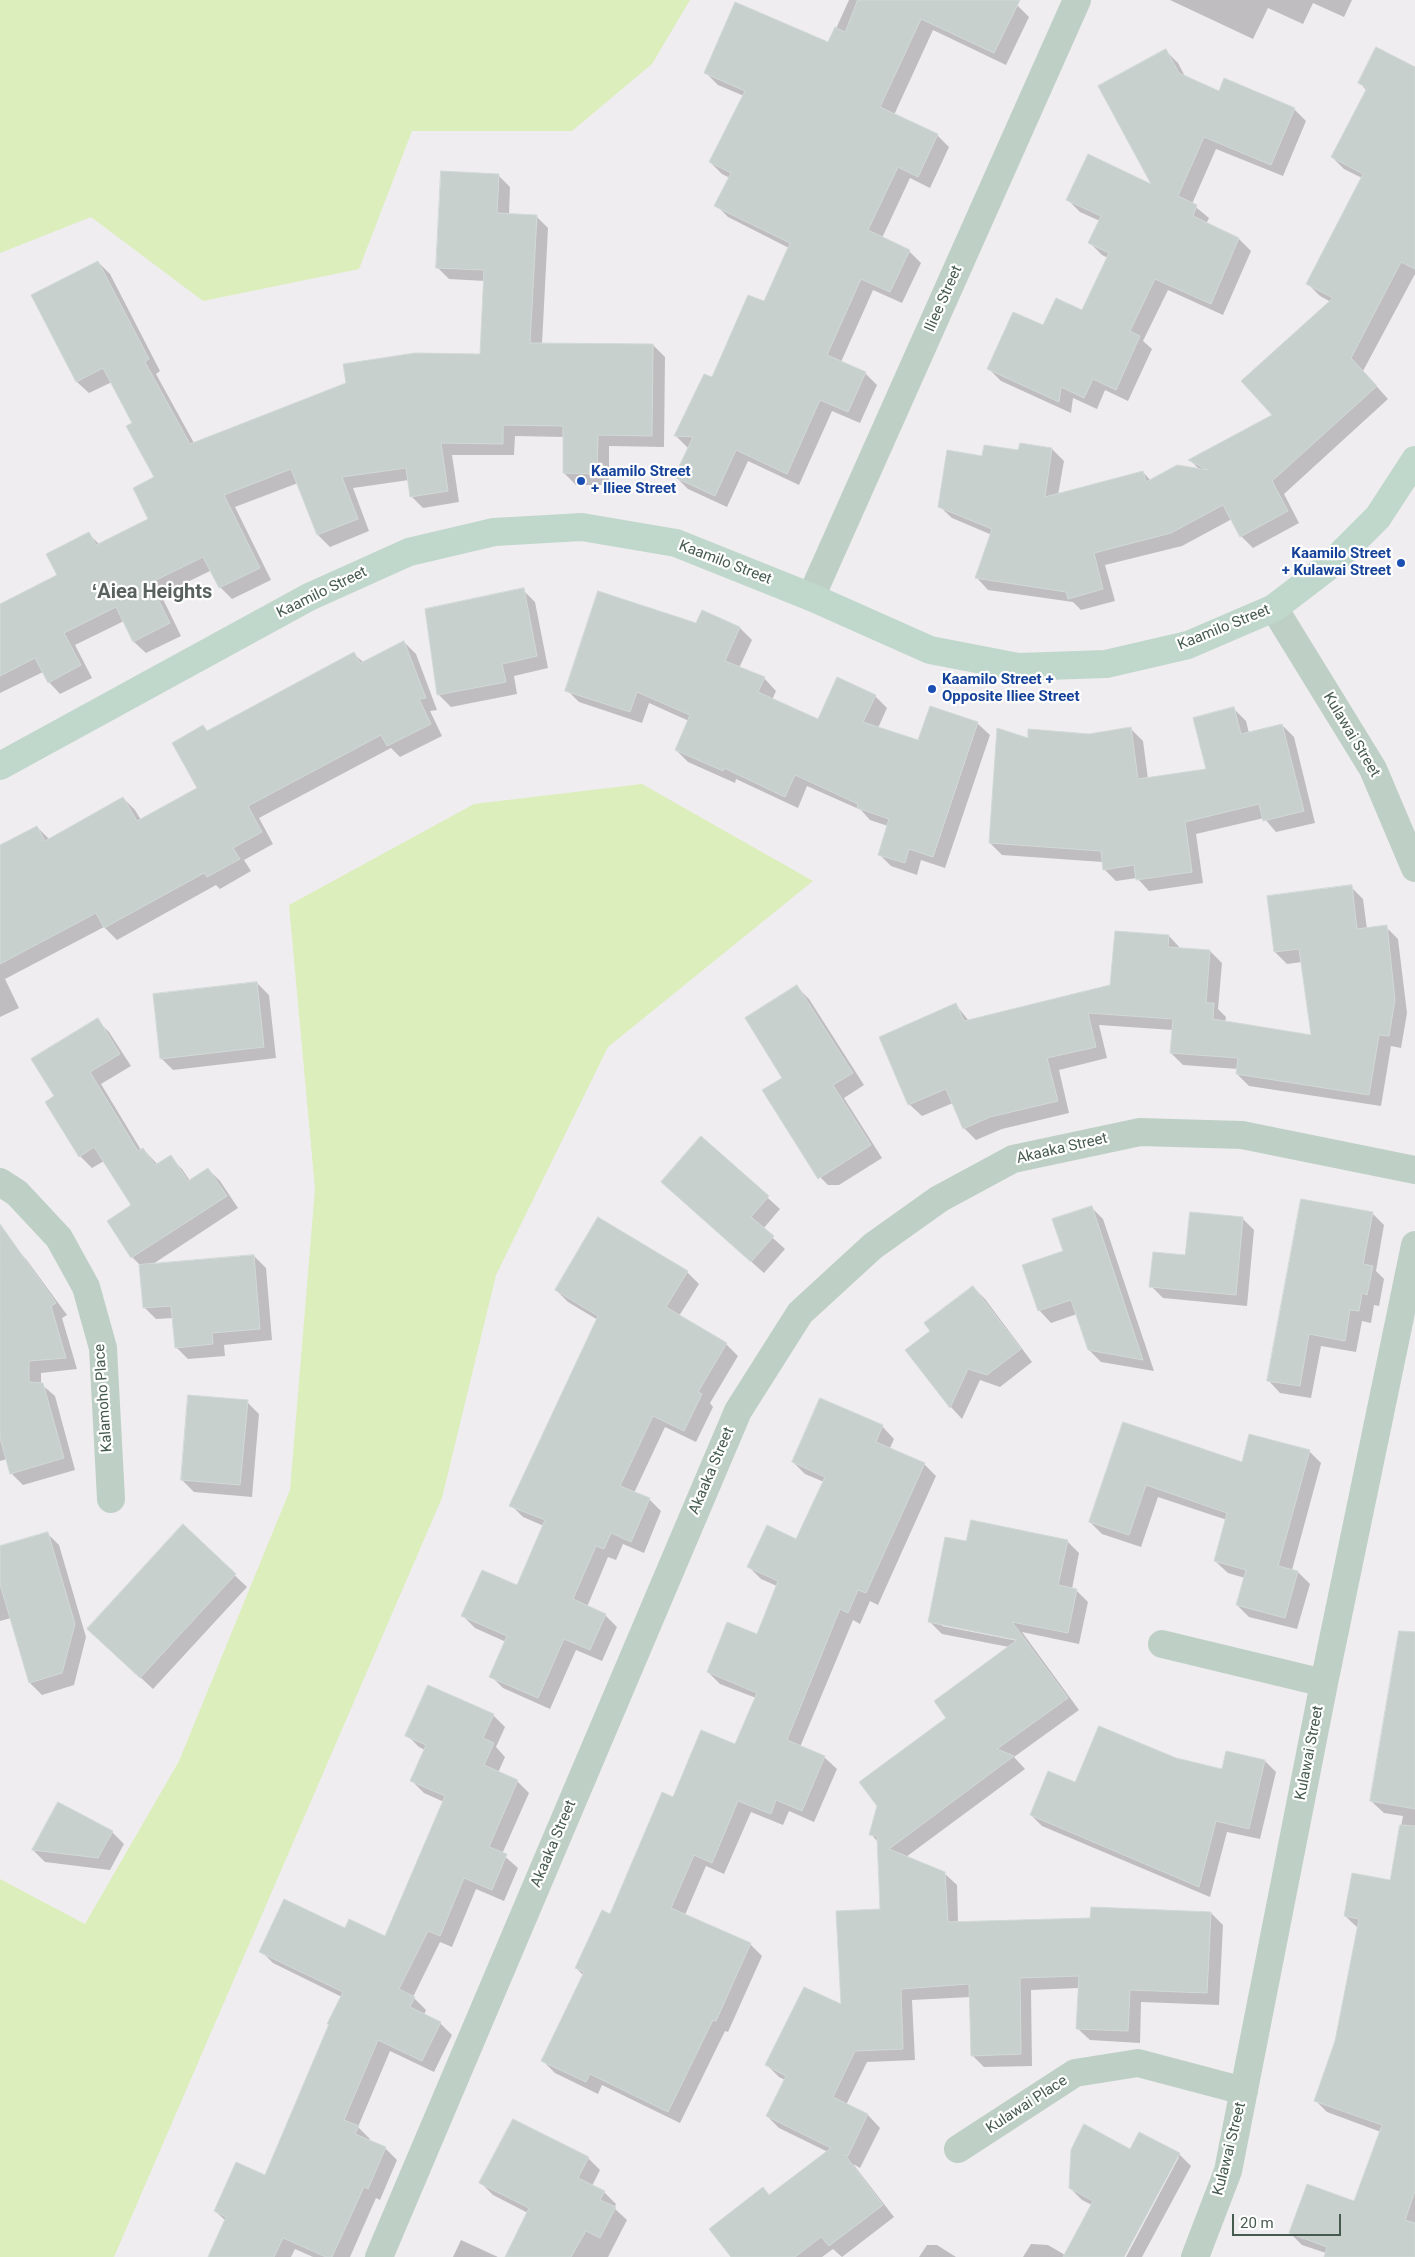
<!DOCTYPE html>
<html>
<head>
<meta charset="utf-8">
<style>
  body { margin:0 }
  #map { position:relative; width:1415px; height:2257px; overflow:hidden; background:#f0edf0; font-family:Roboto,sans-serif }
  canvas { display:block }
  .scale { position:absolute; left:1232px; top:2214px; width:109px; height:22px; box-sizing:border-box; border:2px solid #465b4f; border-top:0; padding-left:6px; font-size:15px; line-height:18px; white-space:nowrap; color:#465b4f; -webkit-text-stroke:4px #fff; paint-order:stroke }
</style>
</head>
<body>
<div id="map">
<canvas width="1415" height="2257"></canvas>
<div class="scale">20 m</div>
</div>
<script>
const context = document.querySelector('canvas').getContext('2d');
context.lineJoin = 'round';
function paint(path, color) {
  context.fillStyle = color;
  context.fill(path, 'evenodd');
}
function stroke(path, color, width, dash) {
  context.strokeStyle = color;
  context.lineWidth = width;
  context.lineCap = dash ? 'butt' : 'round';
  context.setLineDash(dash || []);
  context.stroke(path);
}
function label(font, color, halo, rows, align = 'center') {
  context.font = font + ' Roboto,sans-serif';
  context.lineWidth = 4.5;
  context.setLineDash([]);
  context.textBaseline = 'middle';
  context.strokeStyle = halo;
  context.fillStyle = color;
  for (const [text, x, y, turn = 0] of rows) {
    context.save();
    context.translate(x, y);
    context.rotate((+turn || 0) * Math.PI / 180);
    context.textAlign = isNaN(turn) ? turn : align;
    if (halo) context.strokeText(text, 0, 0);
    context.fillText(text, 0, 0);
    context.restore();
  }
}
const green = new Path2D(`
  M0 0H690L652 64 572 131H412L359 269 203 301 91 217 0 253Z
  M642 784 813 881 608 1047 496 1275 442 1498 114 2257H0V1879L85 1924 179 1761 290 1490 315 1189 289 905 474 804Z`);
const shadow = new Path2D(`
  M849 0H1007L1017 5 1029 17 1006 65 933 30 894 115 937 135 949 147 930 188 910 178 882 238 909 251 921 263 902 303 873 290 841 362 865 373 877 385 860 423 832 411 799 485 748 461 727 507 688 489 676 477 689 449 676 436 704 375 712 379 765 303 789 248 728 217 716 205 730 178 722 174 710 162 744 96 718 85 706 73 829 44Z
  M1170 0H1352L1344 17 1313 3 1303 24 1268 8 1253 39Z
  M1166 51 1178 63 1186 78 1220 93 1294 109 1306 121 1283 176 1216 149 1192 204 1209 218 1206 224 1239 239 1251 251 1223 315 1168 290 1143 341 1152 349 1128 401 1105 390 1097 409 1073 398 1071 413 1001 381 989 369 1044 327 1083 311 1108 258 1102 255 1090 243 1100 221 1080 212 1068 200 1154 186Z
  M1415 68V274L1363 371 1388 399 1284 494 1299 523 1253 548 1241 536 1232 519 1182 546 1105 565 1115 601 1081 610 1073 602 988 590 977 578 992 535 952 518 939 506 984 458 1052 449 1064 461 1058 495 1143 472 1151 481 1200 470 1190 460 1274 415 1331 302 1320 296 1308 284 1362 178 1344 169 1332 157 1367 91 1360 83Z
  M498 175 510 187 509 215 536 216 548 228 542 344 653 345 665 357 664 447 609 446V485H576L564 473V437L515 436 514 455H452L459 502 423 508 411 496 409 480 353 488 369 531 330 547 318 535 298 483 235 507 271 580 232 599 220 587 212 570 161 595 181 636 146 653 134 642 124 621 75 645 92 678 60 694 49 682 43 672 0 693V606L59 576 89 534 100 545 150 520 156 478 134 423 112 382 89 393 77 382 33 296 98 262 110 274 160 371 156 374 194 443 481 356 485 281 449 279 437 267Z
  M523 590 535 602 548 668 514 676 517 694 451 707 439 695 426 610Z
  M703 612 740 628 752 640 739 668 764 678 776 691 772 700 818 721 875 696 887 708 878 728 919 742 977 723 990 735 945 868 921 860 917 875 891 866 879 854 888 826 870 820 861 810 807 786 798 808 736 779 735 783 688 762 676 750 689 721 649 703 642 723 579 702 567 690 697 624Z
  M404 642 416 654 437 710 430 711 442 736 400 757 391 748 259 818 273 844 244 860 251 871 220 889 216 885 117 940 104 927 5 979 19 1008 0 1017V877L37 827 50 840 123 798 135 810 141 820 198 788 203 727 208 732 354 654 363 662Z
  M1234 709 1246 721 1249 733 1282 725 1294 737 1315 823 1276 832 1264 818 1196 834 1203 883 1149 891 1137 878 1116 881 1104 869 1103 862 1002 855 990 843 1029 740 1089 735 1131 729 1143 741 1148 779 1208 771Z
  M1351 887 1363 899 1367 929 1386 927 1398 939 1407 1013 1401 1048 1391 1046 1381 1106 1249 1086 1237 1074 1238 1069 1183 1065 1171 1053 1173 1030 1099 1025 1107 1058 1059 1070 1069 1113 1002 1129 976 1140 964 1128 953 1103 922 1116 909 1104 956 1005 969 1021 1112 986 1169 936 1181 949 1210 951 1222 963 1218 1009 1226 1017 1225 1023 1312 1037 1302 962 1287 964 1275 952 1268 897Z
  M257 983 269 995 276 1058 173 1070 161 1058Z
  M797 987 809 999 864 1085 844 1098 882 1158 839 1185H828L816 1173 784 1078Z
  M97 1020 109 1032 131 1066 101 1084 141 1150 143 1149 158 1165 170 1157 182 1169 190 1181 208 1169 220 1181 238 1208 150 1266 254 1256 266 1268 272 1340 224 1345 225 1356 188 1359 176 1347 173 1318 156 1319 144 1307 140 1265 132 1257 108 1221 133 1205 104 1161 92 1168 80 1156 55 1096Z
  M702 1138 780 1209 763 1229 785 1249 764 1273 675 1194Z
  M1091 1207 1103 1219 1154 1371 1101 1362 1089 1350 1077 1314 1051 1323 1039 1310 1065 1252Z
  M1372 1213 1384 1225 1376 1271 1384 1279 1379 1306 1374 1305 1371 1323 1362 1321 1356 1352 1321 1346 1311 1398 1280 1393 1268 1380Z
  M1242 1218 1254 1230 1247 1306 1163 1298 1151 1286 1187 1257Z
  M0 1246 14 1247 26 1259 67 1315 62 1318 77 1369 41 1373V1384L55 1396 75 1470 23 1485 11 1473 7 1459 0 1461Z
  M687 1272 699 1284 679 1316 726 1344 738 1356 710 1403 713 1407 696 1442 665 1427 634 1493 649 1499 661 1511 644 1553 623 1544 616 1560 608 1557 587 1607 605 1615 617 1627 602 1661 576 1650 550 1709 503 1688 491 1676 506 1642 475 1628 463 1616 518 1587 544 1526 523 1517 511 1505 598 1320 568 1302 556 1290Z
  M973 1287 985 1299 1032 1362 1000 1387 980 1380 962 1419 951 1407 907 1350 932 1331Z
  M247 1402 259 1414 252 1497 194 1492 182 1480Z
  M1124 1424 1242 1464 1309 1451 1321 1463 1292 1570 1298 1572 1310 1584 1297 1629 1249 1617 1237 1605 1245 1578 1228 1573 1215 1561 1227 1520 1158 1497 1141 1547 1102 1534 1090 1522Z
  M882 1426 894 1439 890 1448 924 1464 936 1476 878 1605 870 1601 860 1624 853 1620 800 1747 824 1757 837 1769 814 1822 789 1811 783 1825 751 1812 724 1874 706 1866 685 1915 750 1944 762 1956 728 2032 725 2031 680 2123 602 2085 598 2094 555 2073 543 2061 584 1976 576 1968 611 1915 673 1798 736 1746 756 1698 720 1684 708 1672 758 1636 777 1586 761 1579 749 1567 797 1541 824 1482 805 1474 793 1462Z
  M183 1526 247 1587 153 1689 101 1641Z
  M47 1533 59 1545 86 1637 74 1685 42 1695 30 1683 11 1618 0 1621V1548Z
  M1067 1541 1079 1553 1072 1589 1076 1590 1088 1602 1079 1644 1022 1632 1079 1710 1014 1757 1025 1769 906 1857 944 1873 957 1885 958 1923 1092 1920 1211 1913 1223 1925 1219 2005 1141 2002 1140 2043 1090 2040 1077 2028 1079 1988 1031 1990 1032 2066 984 2067 972 2055 971 1997 912 2000 915 2060 867 2062 846 2105 868 2115 880 2128 860 2168 853 2164 894 2217 842 2257 833 2249 822 2257H733L770 2196 828 2152 779 2128 767 2116 785 2080 779 2077 767 2065 842 2006 881 1910 878 1842 871 1834 948 1718 1009 1647 942 1634 930 1622 967 1543ZM942 1623 1024 1640 1023 1642 942 1626Z
  M1415 1640V2257H1325L1326 2253 1302 2245 1290 2233 1355 2203 1381 2132 1327 2112 1315 2100 1337 2042 1358 1928 1345 1916 1391 1881 1403 1816 1384 1813 1371 1801Z
  M493 1715 505 1727 496 1747 505 1757 498 1773 517 1781 529 1793 502 1854 518 1868 504 1901 476 1889 452 1947 440 1942 413 1997 426 2010 424 2015 440 2023 452 2035 434 2072 390 2051 358 2127 370 2139 369 2141 385 2148 397 2160 380 2200 376 2198 350 2257H313L295 2249 291 2257H219L226 2221 215 2211 266 2177 342 1997 273 1963 261 1951 345 1930 385 1938 444 1802 424 1793 412 1781 425 1750 419 1747 407 1735Z
  M1227 1753 1265 1761 1276 1772 1260 1839 1227 1832 1210 1897 1042 1826 1031 1815 1176 1759 1223 1770Z
  M112 1832 124 1844 110 1870 45 1862 33 1850Z
  M1131 2150 1179 2154 1191 2166 1142 2257H1126L1179 2157H1176L1123 2257H1023L1031 2244 1048 2245 1065 2255 1092 2205 1082 2200 1070 2188Z
  M588 2158 600 2170 592 2186 604 2192 616 2204 614 2208 627 2220 608 2257H506L528 2213 493 2195 481 2183Z
  M461 2240 498 2257H453Z
  M927 2245H937L956 2257H919Z`);
const building = new Path2D(`
  M858 0H1020L994 53 921 19 880 107 938 134 918 177 898 167 868 230 910 250 890 292 861 279 827 355 866 372 848 412 820 400 787 474 736 450 715 496 674 477 693 437 674 436 704 374 712 377 748 295 764 301 790 243 714 206 731 173 709 162 745 91 704 73 735 2 828 42 835 27 845 32Z
  M1376 47 1415 67V269L1401 262 1351 358 1377 386 1272 481 1288 511 1240 537 1223 505 1171 533 1094 553 1103 589 1068 599 1066 592 975 578 992 529 938 507 947 450 982 456 984 445 1018 450 1020 443 1052 448 1045 497 1143 471 1146 482 1177 465 1208 470 1188 460 1272 415 1241 381 1333 298 1306 284 1363 174 1331 157 1367 88 1358 83Z
  M1166 49 1179 73 1219 91 1224 78 1295 108 1271 165 1204 137 1178 196 1197 205 1193 216 1239 238 1211 304 1155 279 1130 331 1140 336 1116 390 1093 379 1084 398 1061 387 1059 402 987 369 1013 312 1043 325 1056 298 1082 310 1109 253 1088 243 1101 216 1066 200 1088 154 1151 184 1098 86Z
  M441 171 499 174 497 213 537 215 530 343 653 344 652 436 598 435 597 474 563 473V426L503 425V444L441 443 448 491 410 497 406 468 342 477 358 519 317 535 291 469 224 495 260 568 219 588 203 557 150 583 170 623 133 642 116 607 64 633 81 665 48 683 35 658 0 676V604L57 575 46 554 89 532 96 545 148 519 133 488 154 477 126 426 132 423 103 368 76 382 31 295 98 261 149 359 145 362 190 444 346 383 343 364 415 353 480 354 484 270 436 268Z
  M524 588 537 656 502 664 506 682 437 695 425 609Z
  M598 591 696 623 702 610 740 627 725 661 765 677 758 692 818 719 837 677 876 695 863 722 918 740 930 706 978 722 933 857 909 849 905 863 878 855 889 819 857 808 858 804 795 775 785 797 724 768 723 771 675 750 690 715 637 692 630 712 565 691Z
  M404 641 426 698 419 699 431 724 387 746 381 735 248 806 262 832 233 848 240 859 207 877 204 873 104 928 96 913 0 964V845L37 826 45 841 123 797 137 821 197 788 172 743 203 725 207 731 354 652 360 663Z
  M1234 707 1241 734 1282 724 1304 811 1263 821 1259 804 1185 822 1192 872 1136 880 1134 865 1103 870 1101 851 989 843 997 728 1028 738V729L1089 734 1131 727 1138 779 1206 769 1193 718Z
  M1352 885 1357 929 1387 925 1395 1000 1389 1036 1379 1035 1369 1095 1236 1074 1238 1058 1170 1053 1173 1019 1088 1013 1096 1047 1047 1058 1058 1101 990 1117 963 1129 946 1089 908 1105 879 1037 956 1003 964 1021 1110 985 1115 931 1169 935 1168 947 1210 950 1206 1003H1214L1213 1019 1311 1035 1299 949 1274 952 1267 896Z
  M257 982 264 1047 160 1059 153 994Z
  M797 985 853 1073 833 1085 871 1145 818 1179 762 1090 782 1078 745 1018Z
  M98 1018 120 1054 90 1072 138 1151 143 1148 155 1165 171 1155 188 1181 208 1168 227 1196 131 1258 107 1221 131 1205 94 1147 79 1157 45 1102 54 1096 31 1059Z
  M701 1136 769 1196 751 1217 774 1236 751 1262 661 1182Z
  M1301 1199 1373 1212 1363 1264 1373 1266 1367 1295 1362 1293 1359 1311 1350 1310 1345 1341 1309 1334 1300 1386 1267 1381Z
  M1092 1206 1143 1360 1088 1350 1071 1300 1038 1311 1022 1265 1063 1251 1052 1219Z
  M1190 1212 1243 1217 1236 1295 1149 1287 1153 1252 1185 1255Z
  M598 1217 688 1271 666 1307 727 1343 698 1392 702 1394 684 1431 653 1416 620 1486 650 1498 631 1542 611 1533 604 1549 596 1546 573 1599 606 1614 590 1650 564 1639 538 1698 489 1677 507 1636 461 1616 482 1570 517 1585 545 1520 509 1506 598 1316 555 1290Z
  M0 1224 56 1303 51 1306 66 1358 29 1361V1382L43 1383 64 1458 10 1474 0 1438Z
  M254 1255 260 1329 212 1333 213 1344 175 1348 171 1306 143 1308 139 1265Z
  M973 1286 1021 1349 987 1375 968 1369 950 1408 905 1350 930 1331 924 1323Z
  M188 1395 248 1400 240 1485 181 1480Z
  M820 1398 883 1425 876 1442 925 1463 866 1593 858 1590 848 1613 840 1609 787 1740 825 1756 802 1811 776 1800 771 1814 738 1801 712 1863 694 1855 671 1908 751 1943 716 2021 713 2020 668 2112 590 2074 586 2082 541 2061 584 1972 575 1968 602 1910 610 1914 662 1792 673 1797 701 1730 735 1744 757 1693 707 1672 727 1622 757 1634 778 1581 747 1567 767 1525 796 1539 825 1477 792 1462Z
  M1123 1422 1242 1462 1249 1434 1310 1450 1278 1566 1298 1571 1285 1618 1236 1605 1246 1570 1214 1561 1227 1513 1146 1485 1129 1535 1089 1522Z
  M971 1520 1068 1540 1058 1585 1077 1589 1068 1633 1012 1622 1068 1698 997 1749 1014 1756 889 1849 945 1872 948 1922 1090 1918 1091 1907 1211 1912 1207 1993 1130 1990 1128 2031 1076 2029 1079 1976 1020 1978 1021 2054 971 2056 969 1984 901 1989 903 2049 855 2051 833 2097 868 2114 848 2156 845 2155 883 2205 829 2246 821 2237 795 2257H731L709 2229 763 2187 769 2195 831 2148 766 2116 786 2076 765 2065 804 1987 841 2004 836 1911 880 1909 877 1836 869 1835 877 1806 859 1782 946 1718 934 1701 1017 1640 928 1622 945 1537 966 1541Z
  M183 1524 236 1574 140 1678 87 1629Z
  M48 1532 75 1624 62 1673 29 1683 0 1584V1546Z
  M1399 1631 1415 1632V1809L1370 1801Z
  M428 1685 494 1714 483 1738 494 1743 484 1765 518 1780 489 1847 507 1854 492 1890 464 1878 440 1936 428 1931 399 1989 415 1997 410 2007 441 2022 422 2061 378 2040 344 2120 359 2126 355 2134 386 2147 368 2189 364 2187 332 2257H326L283 2238 274 2257H208L226 2217 214 2211 236 2162 265 2175 329 2024H327L343 1992 259 1952 284 1899 345 1928 349 1919 385 1936 445 1796 410 1781 426 1745 405 1736Z
  M1099 1726 1176 1758 1222 1769 1226 1751 1265 1760 1249 1829 1216 1821 1199 1887 1030 1815 1048 1771 1075 1782Z
  M58 1802 113 1831 98 1858 32 1850Z
  M1400 1825 1415 1826V2191L1405 2220 1415 2223V2257H1324L1327 2247 1289 2233 1307 2184 1354 2201 1382 2125 1314 2101 1335 2041 1359 1919 1344 1916 1352 1873 1390 1880Z
  M513 2119 589 2157 578 2178 605 2191 600 2200 616 2207 600 2238 586 2231 571 2257H505L529 2208 479 2183Z
  M1084 2124 1130 2149 1139 2132 1180 2153 1124 2257H1063L1093 2201 1069 2188 1071 2150Z`);
const street = new Path2D(`
  M811 597 1077 0
  M1274 608 1373 769 1415 868
  M0 1182 17 1193 59 1238 86 1287 103 1348 111 1499
  M1162 1644 1324 1683
  M958 2149 1075 2073 1138 2063 1244 2091
  M379 2257 738 1411 800 1313 873 1246 939 1199 1013 1159 1140 1132 1242 1135 1415 1170
  M1195 2257 1228 2171 1324 1683 1415 1245`);
const secondary = new Path2D(`
  M0 766 309 597 409 552 494 532 582 527 676 543 811 597 930 650 1018 667 1106 664 1188 645 1274 608 1329 566 1378 517 1415 460`);
const markers = [
  [581,481,5,"#1a4fb4"],
  [1401,563,5,"#1a4fb4"],
  [932,689,5,"#1a4fb4"]
];
const streetNames = [
  ["Iliee Street",944,299,-66],
  ["Kaamilo Street",725,563,21],
  ["Kaamilo Street",322,593,-26],
  ["Kaamilo Street",1224,628,-22],
  ["Kulawai Street",1351,735,59],
  ["Akaaka Street",1062,1149,-13],
  ["Kalamoho Place",104,1398,-94],
  ["Akaaka Street",712,1471,-67],
  ["Kulawai Street",1310,1753,-79],
  ["Akaaka Street",554,1844,-67],
  ["Kulawai Place",1027,2105,-33],
  ["Kulawai Street",1230,2149,-76]
];
const transitNames = [
  ["Kaamilo Street",591,472],
  ["+ Iliee Street",591,489],
  ["Kaamilo Street",1391,554,"right"],
  ["+ Kulawai Street",1391,571,"right"],
  ["Kaamilo Street +",942,680],
  ["Opposite Iliee Street",942,697]
];
const districtNames = [
  ["ʻAiea Heights",152,593]
];
paint(green, '#dbeebb');
paint(shadow, '#0003');
paint(building, '#c7d0cd');
stroke(building, '#d1d9d7', 1);
stroke(street, '#bed0c6', 28);
stroke(secondary, '#c0d7cb', 28);
for (const [x, y, r, color] of markers) {
  const dot = new Path2D();
  dot.arc(x, y, r, 0, 2 * Math.PI);
  context.fillStyle = color;
  context.fill(dot);
  stroke(dot, '#fff', 2);
}
label('15px', '#465b4f', '#fff', streetNames);
label('bold 15px', '#164399', '#fff', transitNames, 'left');
label('bold 20px', '#5a625f', '#fff', districtNames);
</script>
</body>
</html>
